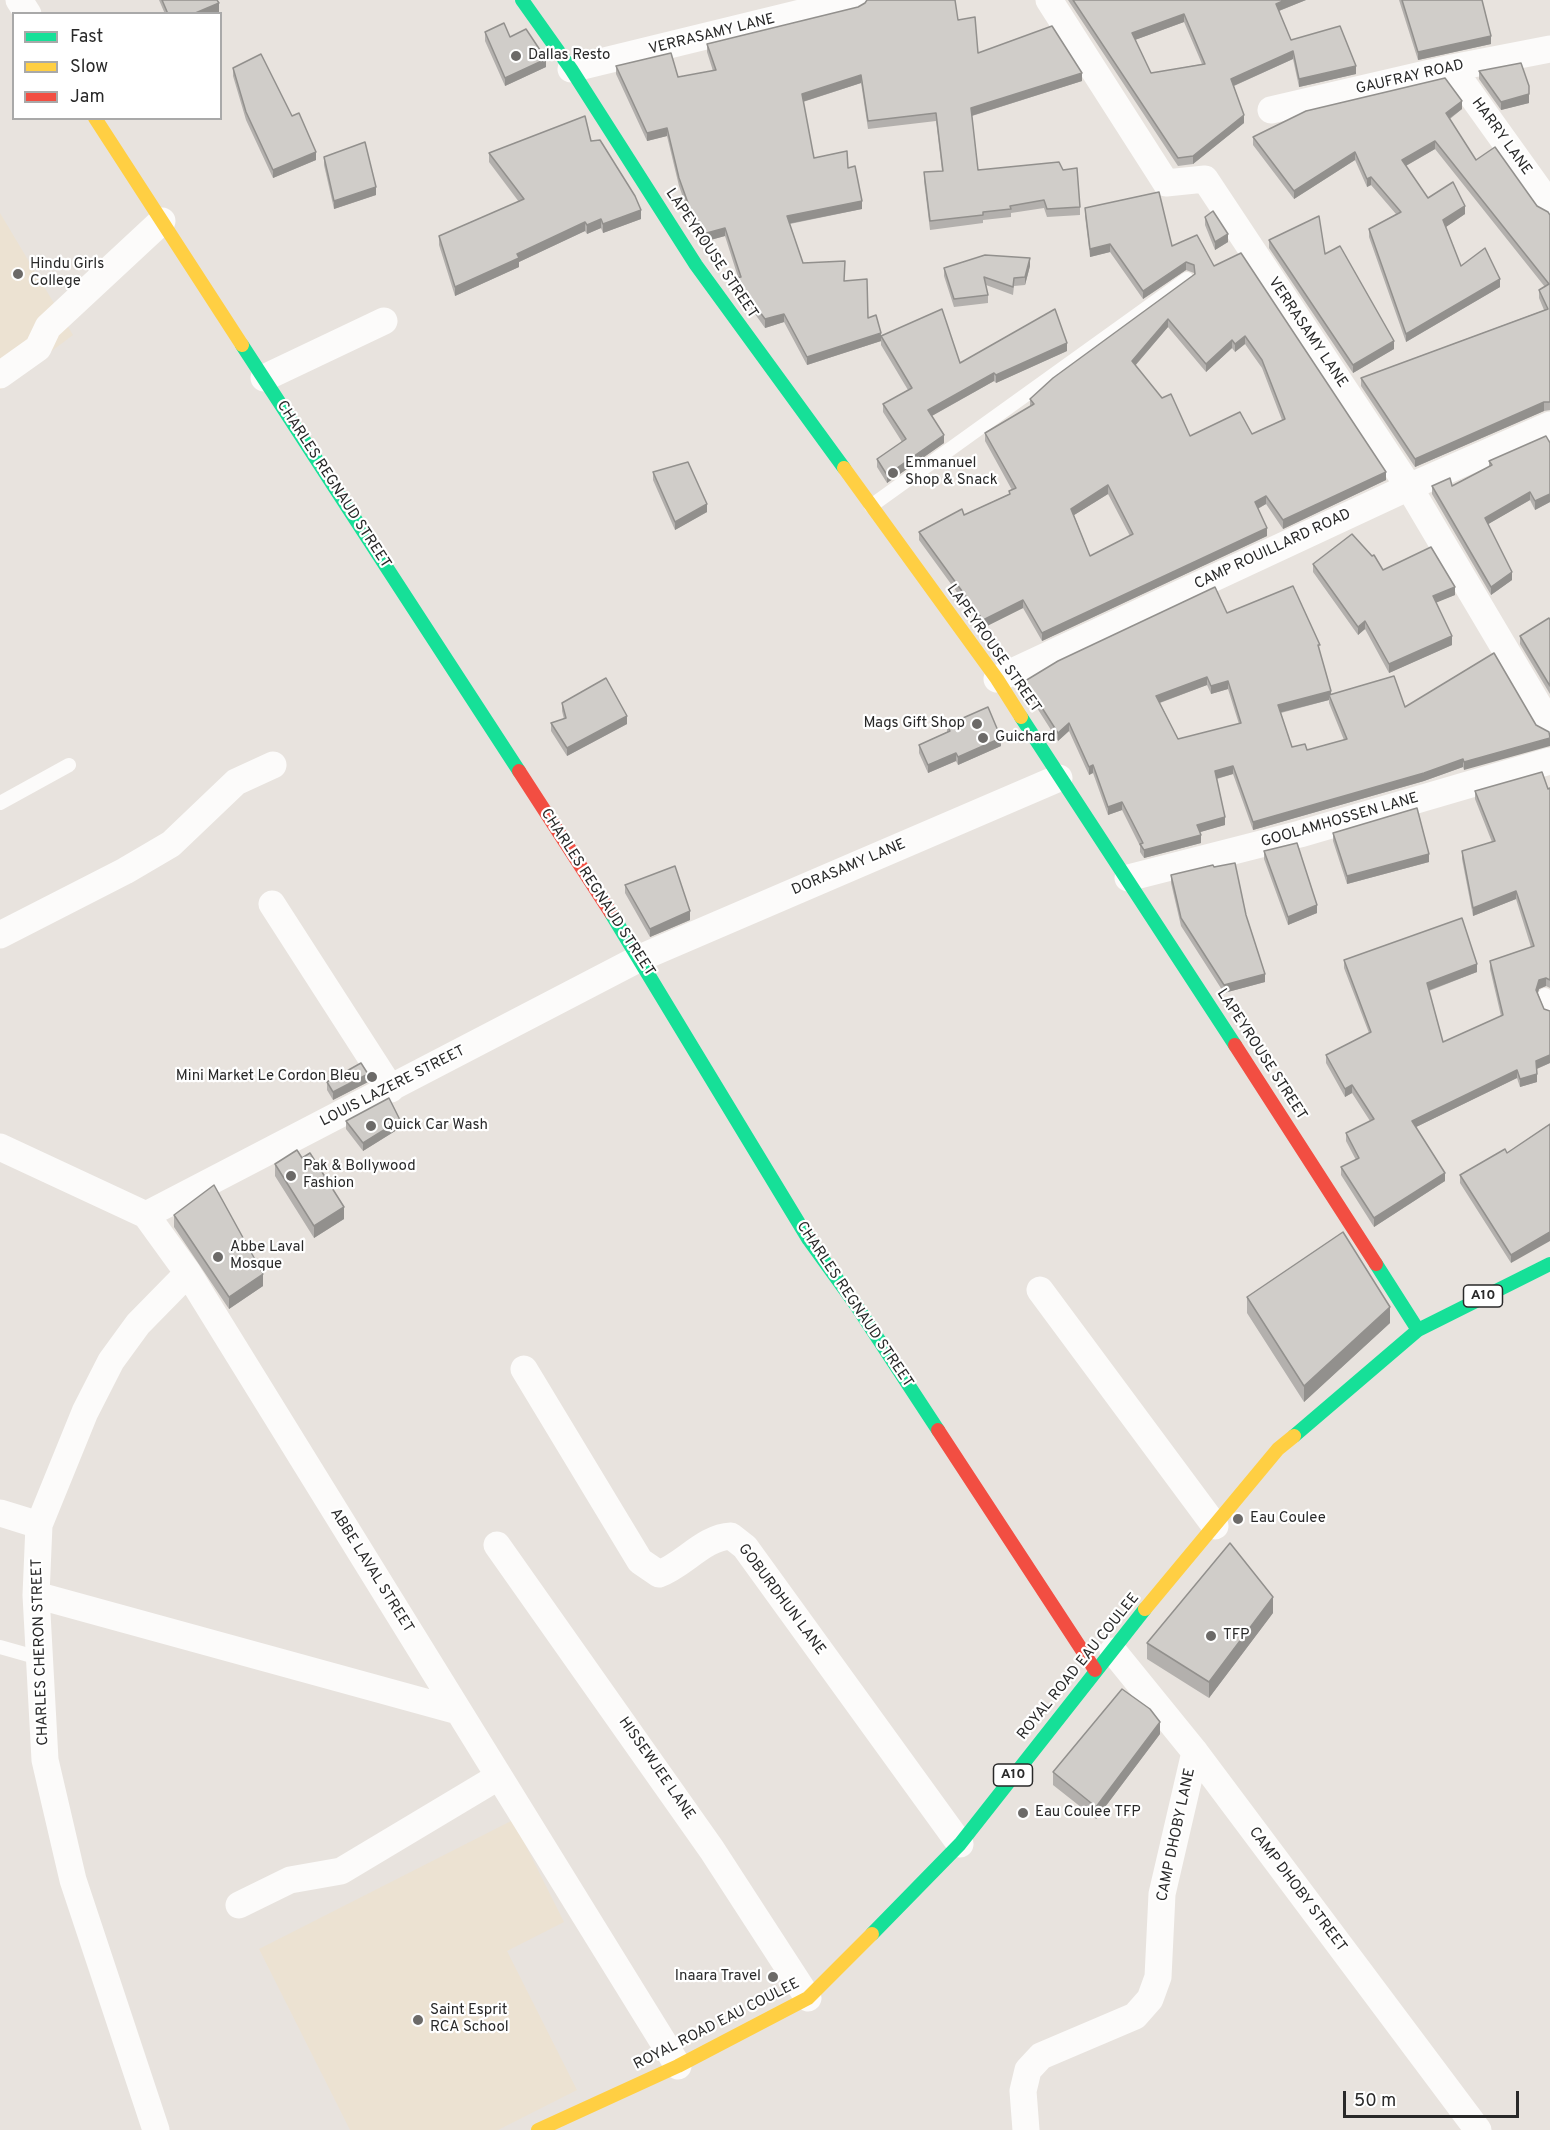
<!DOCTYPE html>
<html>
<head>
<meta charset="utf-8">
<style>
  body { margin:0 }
  #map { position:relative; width:1550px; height:2130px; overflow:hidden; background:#e8e3de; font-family:Overpass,sans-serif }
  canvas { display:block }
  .legend { position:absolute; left:12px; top:12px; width:210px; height:108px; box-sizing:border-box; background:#fff; border:2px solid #a9a9a9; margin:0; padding:8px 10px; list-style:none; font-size:18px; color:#292929 }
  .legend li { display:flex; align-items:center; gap:12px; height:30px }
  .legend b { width:30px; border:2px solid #a9a9a9 }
  .scale { position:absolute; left:1343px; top:2091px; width:176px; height:27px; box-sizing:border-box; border:3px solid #292929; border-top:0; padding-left:8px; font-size:18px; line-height:21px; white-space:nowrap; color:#292929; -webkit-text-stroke:4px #fff; paint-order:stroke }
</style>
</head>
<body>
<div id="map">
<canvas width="1550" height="2130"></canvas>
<ul class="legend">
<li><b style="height:8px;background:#16e098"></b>Fast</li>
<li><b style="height:8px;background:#ffcf43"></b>Slow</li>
<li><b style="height:8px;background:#f24e42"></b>Jam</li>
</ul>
<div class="scale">50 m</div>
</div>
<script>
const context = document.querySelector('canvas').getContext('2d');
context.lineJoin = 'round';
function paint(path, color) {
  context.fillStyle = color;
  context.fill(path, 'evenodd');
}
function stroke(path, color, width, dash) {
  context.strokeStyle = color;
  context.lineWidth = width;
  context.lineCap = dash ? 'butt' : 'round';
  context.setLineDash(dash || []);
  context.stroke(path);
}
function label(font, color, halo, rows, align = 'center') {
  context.font = font + ' Overpass,sans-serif';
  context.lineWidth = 4.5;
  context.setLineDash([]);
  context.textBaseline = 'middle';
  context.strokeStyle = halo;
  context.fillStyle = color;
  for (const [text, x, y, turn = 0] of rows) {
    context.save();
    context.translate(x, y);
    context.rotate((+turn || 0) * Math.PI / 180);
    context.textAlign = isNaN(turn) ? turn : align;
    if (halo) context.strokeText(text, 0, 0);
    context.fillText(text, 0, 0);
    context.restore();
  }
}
const education = new Path2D(`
  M0 213 73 335 0 390Z
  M513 1820 564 1922 507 1951 577 2090 498 2130H350L259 1949Z`);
const lane = new Path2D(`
  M871 506 1187 279
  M0 803 69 765
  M1545 995 1550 1011
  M0 1647 39 1658`);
const street = new Path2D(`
  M19 0 28 14
  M1049 0 1166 183 1205 179 1409 487 1550 725
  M1452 68 1550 205
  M571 69 854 0
  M1271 110 1452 68 1550 49
  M0 375 38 348 48 327 162 221
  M264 378 384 321
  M997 679 1409 487 1550 425
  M1128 878 1300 834 1550 761
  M272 904 391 1089
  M0 935 125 871 171 844 236 782 273 765
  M0 1147 146 1215 188 1273 678 2066
  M146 1215 640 958 1059 778
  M1040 1290 1215 1526
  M524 1369 640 1561 659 1574C684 1565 704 1537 731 1536L745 1547 960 1844
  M0 1513 39 1525
  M497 1545 712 1850 808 1998
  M36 1595 458 1711
  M1113 1651 1195 1752 1478 2130
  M239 1905 290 1880 341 1871 498 1777
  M156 2130 73 1880 45 1760 36 1595 39 1525 85 1412 111 1361 138 1324 188 1273
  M1026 2130 1023 2091 1028 2070 1041 2056 1135 2016 1150 1999 1158 1977 1162 1894 1195 1752`);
const fast = new Path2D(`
  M522 0 571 69 696 265 844 468
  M242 345 519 771
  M1021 717 1235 1045
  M611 913 809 1240 856 1305 938 1430
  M1376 1264 1418 1330
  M1294 1436 1418 1330 1550 1264
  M872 1934 960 1844 1145 1609`);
const slow = new Path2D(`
  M95 118 242 345
  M844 468 997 679 1021 717
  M1145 1609 1278 1449 1294 1436
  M538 2130 678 2066 808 1998 872 1934`);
const jam = new Path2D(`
  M519 771 611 913
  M1235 1045 1376 1264
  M938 1430 1095 1670`);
const wall = new Path2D(`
  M159 0H217L219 12 214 14H165Z
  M1068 0H1306L1279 11 1291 40 1356 74 1299 87 1293 59 1234 86 1244 123 1193 164 1178 166ZM1184 22 1202 64 1151 73 1135 40Z
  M1399 0H1482L1491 44 1418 60Z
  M958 20 978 53 1082 81 972 116 978 170H1063L1080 207V215L1047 217 1044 208 1011 213V217L983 220V223L930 230 924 181V172L942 171 936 121 868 129 861 83 803 102 814 158 848 168 862 209 790 224 803 263 845 281 868 318 881 341 807 365 784 322 765 328 735 286V278L738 277 725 236 703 242 693 225 679 186 667 136 647 141 616 74V66L678 77 713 71 707 52V44Z
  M485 32 510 37 546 67 505 86 485 41Z
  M233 68 292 116 316 160 273 178 246 120 233 76Z
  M1479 71 1529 103 1501 110 1479 79Z
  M1462 109 1450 119 1476 160 1550 215V410L1544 411 1415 467 1361 386V378L1544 310 1539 298V290L1545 287 1435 149 1406 166 1428 198 1465 214 1446 227 1461 266 1500 287 1406 342 1369 237V229L1396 214 1371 185 1367 187 1355 160 1294 199 1253 145V137Z
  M591 141 641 219 603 233 601 228 587 234 585 231 519 262V267L455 296 439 245V236L519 202 489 162V153Z
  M324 157 376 195 334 209 324 165Z
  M1085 208 1214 266 1386 480 1283 529 1266 504 1258 509 1267 536 1042 641 1023 608 983 628 919 540V532L964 515 1009 494V491L1012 490 985 441V433L1030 407V399L1194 275V273L1186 270 1143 299 1110 252 1090 257 1085 216ZM1168 327 1206 372 1232 348 1235 352 1245 344 1262 368 1282 420 1252 434 1190 436 1135 366ZM1108 494 1130 536 1090 556 1074 515Z
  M1205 217 1228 242 1215 250 1205 225Z
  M1269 240 1325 254 1394 349 1353 373 1269 248Z
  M1030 266 1025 285 1014 286 1013 295 986 285 988 295V303L954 307 944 276V268Z
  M881 336 960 363 1067 351 996 383 994 381 932 416 944 443 887 483 877 467V459L902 442 883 412V404L908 390 881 345Z
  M1550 443V502L1535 510 1530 500 1488 524 1512 580 1491 595 1432 494V486H1452L1489 467V461Z
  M653 472 707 512 675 530 653 480Z
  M1313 564 1383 570 1455 595 1436 602 1452 645 1389 673 1365 629 1358 635 1313 572Z
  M1227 613 1320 653 1331 694 1405 707 1494 653 1464 770 1463 767 1424 781 1253 830 1233 774 1217 779 1225 825 1200 832 1201 843 1144 858 1140 852V846L1122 810 1108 815 1093 773 1089 775 1069 731 1058 741 1025 689V681ZM1207 685 1211 694 1228 689 1239 724 1178 739 1160 703ZM1329 700V703L1344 740 1307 750 1292 747 1281 713Z
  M1550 620V694L1520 644V636Z
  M562 703 627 724 567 756 551 731V723L564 719 562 711Z
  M947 725 1001 746 958 765 956 761 928 773 919 753V745L947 732Z
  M1550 788V988L1546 986 1539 989 1538 993 1544 1009 1550 1011V1063L1537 1069V1082L1520 1087 1517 1078 1416 1127 1445 1181 1374 1227 1341 1175V1167L1356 1160 1346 1141V1133L1370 1121 1352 1093 1345 1097 1326 1063V1055L1369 1033 1344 968V960L1477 972 1429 991 1443 1042 1501 1016 1490 969V961L1531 947 1516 899 1473 916 1462 859V851L1492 842 1475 799V791L1548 789Z
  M1333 833 1429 862 1347 884 1333 841Z
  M1264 851 1317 913 1288 925 1264 859Z
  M1214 867 1246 915 1265 982 1224 993 1181 926 1171 883V875Z
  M625 885 690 920 650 937 625 893Z
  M327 1082H368L333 1100 327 1090Z
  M346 1121 400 1128 363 1151 346 1129Z
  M1550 1124 1511 1263 1460 1183V1175L1507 1153Z
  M302 1158 344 1219 314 1238 275 1176V1164Z
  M174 1215 263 1286 229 1309 174 1227Z
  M1247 1297 1390 1323 1304 1402 1247 1313Z
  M1273 1613 1209 1698 1147 1659V1643Z
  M1160 1734 1096 1819 1053 1785V1772Z`);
const shadedWall = new Path2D(`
  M1285 0H1306L1276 12V4Z
  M219 3V12L214 14H193Z
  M1184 14V22L1132 41V33Z
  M1491 36V44L1418 60V52Z
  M1293 51V59L1231 87V79Z
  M546 59V67L505 86V78Z
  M1356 66V74L1299 87V79Z
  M1082 73V81L971 116V108Z
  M861 75V83L802 102V94Z
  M1529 94V103L1501 110V102Z
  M1462 101V109L1446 121V113Z
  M1244 115V123L1193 164V156Z
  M667 128V136L647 141V133Z
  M1435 141V149L1402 168V160Z
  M316 152V160L273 178V170Z
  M1355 152V160L1294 199V191Z
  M1371 177V185L1367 187V179Z
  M376 187V195L334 209V201Z
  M862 201V209L787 224V216Z
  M1465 206V214L1443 229V220Z
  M641 210V219L603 233V224Z
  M601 219V228L587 234V225Z
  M585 222V231L519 262V267L455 296V287L517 254Z
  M725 228V236L703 242V234Z
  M1228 234V242L1215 250V242Z
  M1110 244V252L1090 257V249Z
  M1030 258V266L1025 285V277Z
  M1186 262V270L1143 299V291Z
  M1500 279V287L1406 342V334Z
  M784 314V322L765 328V319Z
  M1168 319V327L1132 369V361Z
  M881 333V341L807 365V357Z
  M1245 336V344L1235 352V344Z
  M1232 340V348L1206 372V364Z
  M1394 341V349L1353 373V365Z
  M1067 343V351L996 383V375Z
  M994 373V381L928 418V410Z
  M1544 402V411L1415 467V459Z
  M944 435V443L887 483V475Z
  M1386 472V480L1283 529V520Z
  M1108 485V494L1071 517V509Z
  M1530 492V500L1485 526V518Z
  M1550 494V502L1535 510V501Z
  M1266 496V504L1255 510V502Z
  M707 504V512L675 530V522Z
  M1267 528V536L1042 641V633Z
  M1512 572V580L1491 595V587Z
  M1455 587V595L1433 604V596Z
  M1023 600V608L983 628V620Z
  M1365 621V629L1358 635V627Z
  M1452 636V645L1389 673V664Z
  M1207 677V685L1156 704V696Z
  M1228 681V689L1211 694V686Z
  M1331 691V699L1329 695V700L1278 713V705Z
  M627 716V724L567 756V748Z
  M1069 723V731L1058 741V733Z
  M1001 738V746L958 765V757Z
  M1550 738V746L1464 770V762Z
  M956 753V761L928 773V765Z
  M1463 759V767L1424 781 1253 830V822Z
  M1093 765V773L1089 775V767Z
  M1233 766V774L1215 779V771Z
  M1122 802V810L1108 815V807Z
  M1225 817V825L1197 833V825Z
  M1201 835V843L1144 858V850Z
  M1429 854V862L1347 884V876Z
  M1516 891V899L1473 916V908Z
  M1317 905V913L1288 925V917Z
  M690 911V920L650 937V929Z
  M1477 964V972L1427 991V983Z
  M1265 974V982L1224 993V985Z
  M1546 978V986L1539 989 1536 998V990L1539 980Z
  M1550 1055V1063L1536 1069V1061Z
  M1517 1070V1078L1412 1129V1121Z
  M368 1074V1082L333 1100V1092Z
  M1537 1074V1082L1520 1087V1079Z
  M1352 1085V1093L1345 1097V1089Z
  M400 1120V1128L363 1151V1143Z
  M1445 1173V1181L1374 1227V1218Z
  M344 1207V1219L314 1238V1226Z
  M1550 1232V1241L1511 1263V1255Z
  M263 1274V1286L229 1309V1297Z
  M1390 1307V1323L1304 1402V1386Z
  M1273 1597V1613L1209 1698V1682Z
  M1160 1722V1734L1096 1819V1807Z`);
const building = new Path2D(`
  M162 0H217L219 3 193 14H168Z
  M867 0H955L958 20 975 17 978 53 1052 26 1082 73 971 108 978 170 1059 162 1063 170 1077 168 1080 207 1047 209 1044 200 1010 206 1011 209 983 212V215L930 221 924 172 943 171 936 113 868 121 861 75 802 94 814 158 847 151 848 168 855 166 862 201 787 216 803 263 845 261 844 281 867 279 868 318 876 315 881 333 807 357 784 314 765 319 735 278 741 277 725 228 703 234 693 217 679 178 667 128 647 133 616 66 671 53 678 77 716 70 707 44 858 7 865 3Z
  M1073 0H1285L1276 4 1291 40 1340 26 1356 66 1299 79 1293 51 1231 79 1244 115 1193 156 1178 158ZM1184 14 1205 64 1151 73 1132 33Z
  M1402 0H1482L1491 36 1418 52Z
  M504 23 510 37 526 29 546 59 505 78 485 32Z
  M261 54 292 116 299 113 316 152 273 170 246 112 233 68Z
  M1521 63 1529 86V94L1501 102 1479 71Z
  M1445 78 1462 101 1446 113 1476 160 1495 147 1537 206 1548 212 1550 215V402H1544L1415 459 1361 378 1548 309 1539 290 1549 284 1435 141 1402 160 1428 198 1453 182 1465 206 1443 220 1461 266 1485 248 1500 279 1406 334 1369 229 1401 212 1371 177 1367 179 1355 152 1294 191 1253 137 1306 111Z
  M585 116 591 141 600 140 635 196 641 210 603 224 601 219 587 225 585 222 517 254 519 258 455 287 439 236 524 199 489 153Z
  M365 142 376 187 334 201 324 157Z
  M1159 192 1172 246 1197 235 1214 266 1241 253 1386 472 1283 520 1266 496 1255 502 1267 528 1042 633 1023 600 983 620 919 532 962 509 964 515 1010 494 1009 491 1016 488 985 433 1034 404 1030 399 1053 378 1195 274 1194 265 1186 262 1143 291 1110 244 1090 249 1085 208ZM1168 319 1206 364 1232 340 1235 344 1245 336 1262 360 1285 419 1252 434 1240 412 1190 436 1171 394 1162 398 1132 361ZM1108 485 1133 534 1090 556 1071 509Z
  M1213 211 1228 234 1215 242 1205 217Z
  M1319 216 1325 254 1340 246 1394 341 1353 365 1269 240Z
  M985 255 1030 258 1025 277 1014 278 1013 287 984 277 988 295 954 299 944 268Z
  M942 309 960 363 1055 309 1067 343 996 375 994 373 928 410 944 435 887 475 877 459 906 439 883 404 912 388 881 336Z
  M1546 436 1550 443V494L1535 501 1530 492 1485 518 1512 572 1491 587 1432 486 1450 478 1452 486 1492 465 1489 461Z
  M688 462 707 504 675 522 653 472Z
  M1352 534 1372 556 1374 555 1383 570 1431 547 1455 587 1433 596 1452 636 1389 664 1365 621 1358 627 1313 564Z
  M1293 586 1320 645H1318L1331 691 1278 705 1292 747 1305 744 1307 750 1347 739 1329 695 1394 676 1405 707 1494 653 1536 725 1549 732 1550 738 1464 762 1463 759 1424 773 1253 822 1233 766 1215 771 1225 817 1197 825 1201 835 1144 850 1140 844 1143 843 1122 802 1108 807 1093 765 1089 767 1069 723 1058 733 1025 681 1058 661 1215 587 1227 613ZM1207 677 1211 686 1228 681 1241 723 1178 739 1156 696Z
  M1549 618 1550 620V686L1520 636Z
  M606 678 627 716 567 748 551 723 566 718 562 703Z
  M988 707 1001 738 958 757 956 753 928 765 919 745 950 731 947 725Z
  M1542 772 1548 789 1550 788V980L1546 978 1539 980 1536 990 1544 1009 1550 1011V1055L1536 1061 1537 1074 1520 1079 1517 1070 1412 1121 1445 1173 1374 1218 1341 1167 1359 1158 1346 1133 1374 1119 1352 1085 1345 1089 1326 1055 1371 1032 1344 960 1462 918 1477 964 1427 983 1443 1042 1503 1015 1490 961 1534 946 1516 891 1473 908 1462 851 1495 841 1475 791Z
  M1417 808 1429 854 1347 876 1333 833Z
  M1297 843 1317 905 1288 917 1264 851Z
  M1235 863 1246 915 1265 974 1224 985 1181 918 1171 875 1213 865 1214 867Z
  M675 866 690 911 650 929 625 885Z
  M361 1063 368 1074 333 1092 327 1082Z
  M389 1098 400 1120 363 1143 346 1121Z
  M1550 1124V1232L1511 1255 1460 1175 1505 1149 1507 1153Z
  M297 1150 302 1158 310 1153 344 1207 314 1226 275 1164Z
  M214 1185 263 1274 229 1297 174 1215Z
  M1343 1232 1390 1307 1304 1386 1247 1297Z
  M1230 1543 1273 1597 1209 1682 1147 1643Z
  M1122 1689 1150 1709 1160 1722 1096 1807 1053 1772Z`);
const markers = [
  [516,56,6,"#6c6a68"],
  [18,274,6,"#6c6a68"],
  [893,473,6,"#6c6a68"],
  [977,724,6,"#6c6a68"],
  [983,738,6,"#6c6a68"],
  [372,1077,6,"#6c6a68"],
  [371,1126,6,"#6c6a68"],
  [291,1176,6,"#6c6a68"],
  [218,1257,6,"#6c6a68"],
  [1238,1519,6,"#6c6a68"],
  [1211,1636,6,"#6c6a68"],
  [1023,1813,6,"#6c6a68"],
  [773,1977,6,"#6c6a68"],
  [418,2020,6,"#6c6a68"]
];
const shields = [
  [1483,1296,39],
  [1013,1775,39]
];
const shieldNames = [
  ["A10",1483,1296],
  ["A10",1013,1775]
];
const streetNames = [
  ["VERRASAMY LANE",712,35,-14],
  ["GAUFRAY ROAD",1410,78,-13],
  ["HARRY LANE",1501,137,54],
  ["LAPEYROUSE STREET",711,254,56],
  ["VERRASAMY LANE",1307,333,56],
  ["CHARLES REGNAUD STREET",333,485,57],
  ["CAMP ROUILLARD ROAD",1273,550,-25],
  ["LAPEYROUSE STREET",993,649,55],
  ["GOOLAMHOSSEN LANE",1340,821,-16],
  ["DORASAMY LANE",849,868,-23],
  ["CHARLES REGNAUD STREET",597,893,57],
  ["LAPEYROUSE STREET",1261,1055,57],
  ["LOUIS LAZERE STREET",393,1087,-27],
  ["CHARLES REGNAUD STREET",854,1305,56],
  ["ABBE LAVAL STREET",371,1571,58],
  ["GOBURDHUN LANE",781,1600,53],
  ["CHARLES CHERON STREET",41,1652,-92],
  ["ROYAL ROAD EAU COULEE",1079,1667,-51],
  ["HISSEWJEE LANE",656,1769,55],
  ["CAMP DHOBY LANE",1177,1835,-78],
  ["CAMP DHOBY STREET",1297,1890,53],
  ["ROYAL ROAD EAU COULEE",717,2025,-27]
];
const poiNames = [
  ["Dallas Resto",528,56],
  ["Hindu Girls",30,265],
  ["College",30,282],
  ["Emmanuel",905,464],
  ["Shop & Snack",905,481],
  ["Mags Gift Shop",965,724,"right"],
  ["Guichard",995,738],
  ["Mini Market Le Cordon Bleu",360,1077,"right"],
  ["Quick Car Wash",383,1126],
  ["Pak & Bollywood",303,1167],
  ["Fashion",303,1184],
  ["Abbe Laval",230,1248],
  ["Mosque",230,1265],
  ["Eau Coulee",1250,1519],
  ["TFP",1223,1636],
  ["Eau Coulee TFP",1035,1813],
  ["Inaara Travel",761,1977,"right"],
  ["Saint Esprit",430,2011],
  ["RCA School",430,2028]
];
paint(education, '#ece2d2');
stroke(lane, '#fcfbfa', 14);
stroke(street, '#fcfbfa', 27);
stroke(fast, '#16e098', 14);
stroke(slow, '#ffcf43', 14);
stroke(jam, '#f24e42', 14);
paint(wall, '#b3b0ad');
paint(shadedWall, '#92908d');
paint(building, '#d0cdc9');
stroke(building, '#92908d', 1.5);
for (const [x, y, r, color] of markers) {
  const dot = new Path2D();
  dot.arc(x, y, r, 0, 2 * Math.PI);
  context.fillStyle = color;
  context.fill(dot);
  stroke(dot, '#fff', 2);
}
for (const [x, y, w] of shields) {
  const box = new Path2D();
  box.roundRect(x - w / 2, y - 11, w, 22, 4.5);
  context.fillStyle = '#fff';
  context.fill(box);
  stroke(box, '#292929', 1.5);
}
label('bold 14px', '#292929', null, shieldNames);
label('15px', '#292929', '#fff', streetNames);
label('15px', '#292929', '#fff', poiNames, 'left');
</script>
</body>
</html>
